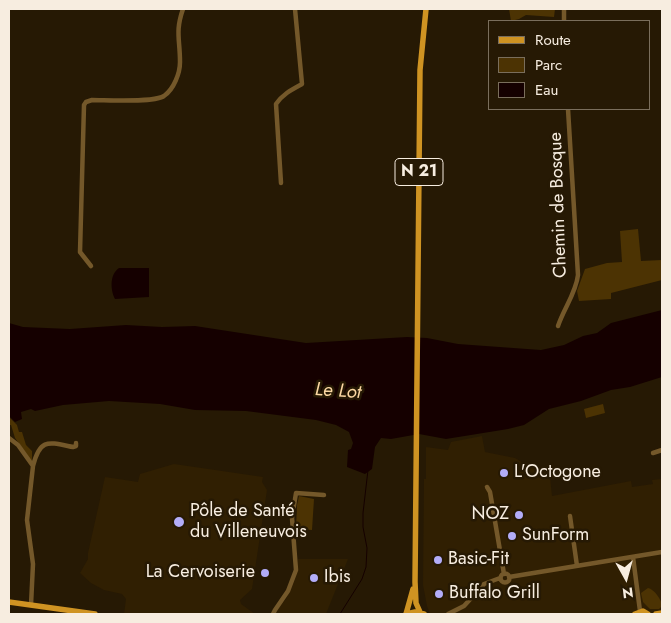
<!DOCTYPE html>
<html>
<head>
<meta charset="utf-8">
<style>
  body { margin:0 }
  #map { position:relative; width:671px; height:623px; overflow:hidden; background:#261904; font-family:Jost,sans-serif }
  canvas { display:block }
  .frame { position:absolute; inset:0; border:10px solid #f7ede0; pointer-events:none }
  .legend { position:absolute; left:488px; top:20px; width:162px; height:90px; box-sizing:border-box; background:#261904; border:1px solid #7a6e5c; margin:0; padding:6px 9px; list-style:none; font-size:15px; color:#f7ede0 }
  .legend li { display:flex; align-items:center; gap:10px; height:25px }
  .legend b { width:25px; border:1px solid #7a6e5c }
  .north { position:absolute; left:601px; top:553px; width:50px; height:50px; -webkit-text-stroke:4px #261904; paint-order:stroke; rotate:173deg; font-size:14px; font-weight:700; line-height:20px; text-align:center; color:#f7ede0 }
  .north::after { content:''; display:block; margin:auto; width:18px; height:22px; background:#f7ede0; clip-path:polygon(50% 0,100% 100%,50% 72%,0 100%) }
</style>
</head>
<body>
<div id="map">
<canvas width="671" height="623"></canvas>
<div class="frame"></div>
<ul class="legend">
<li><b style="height:6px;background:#cf9322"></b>Route</li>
<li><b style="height:14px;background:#4c3303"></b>Parc</li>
<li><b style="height:14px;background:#150000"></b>Eau</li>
</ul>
<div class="north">N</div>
</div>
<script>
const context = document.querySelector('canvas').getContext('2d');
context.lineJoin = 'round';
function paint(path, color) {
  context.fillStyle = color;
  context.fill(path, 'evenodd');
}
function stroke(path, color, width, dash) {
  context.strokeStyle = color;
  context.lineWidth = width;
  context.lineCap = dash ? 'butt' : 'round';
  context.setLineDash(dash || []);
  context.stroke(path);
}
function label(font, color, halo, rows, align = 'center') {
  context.font = font + ' Jost,sans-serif';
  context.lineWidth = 5;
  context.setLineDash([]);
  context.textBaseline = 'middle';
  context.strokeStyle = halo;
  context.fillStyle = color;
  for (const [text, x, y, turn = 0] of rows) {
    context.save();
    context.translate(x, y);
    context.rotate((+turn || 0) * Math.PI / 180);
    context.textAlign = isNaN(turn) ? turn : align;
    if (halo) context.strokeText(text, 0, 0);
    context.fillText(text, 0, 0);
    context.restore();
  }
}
const built = new Path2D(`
  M482 436 485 452 515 458 530 467H549L552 496 631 481 632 487 653 484 652 480 662 479V614H430L427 606 423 585 424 479H426V447L448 450 451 442Z
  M174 464 263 477 262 482 267 490 252 589 240 600 241 604 255 614H124L126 599 122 594 104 590 91 583 80 573 88 559V553L105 477 138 482 140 474Z
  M298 559H348L326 614H276V610L286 599 294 582 298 567Z`);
const green = new Path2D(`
  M509 9H555L554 17 526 15 519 19 511 21Z
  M638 229 641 261 662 260V280L611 293V299L579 301 577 291 585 269 607 263 622 262 620 231Z
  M603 404 605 413 586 418 584 409Z
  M9 417 17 425 19 432H22L26 445 32 451V462L15 438 11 425H9Z
  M299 496 314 499 312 530 296 529 297 505Z
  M648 588C654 589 662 600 662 606L659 609H650L643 602 641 593Z`);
const water = new Path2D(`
  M119 268H149V297L115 299C110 289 110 274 119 268Z
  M662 310V377L630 387 611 390 581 401 549 409 524 425 508 429 446 439 419 434 391 439 381 438 375 447 372 469 365 474 347 467 348 450 351 449 353 443 349 432 336 425 316 420 246 411 195 410 160 404 109 401 63 405 35 411 31 409 21 412 22 419 15 422 9 416V323L23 327 70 329 126 325 162 327 195 326 306 343 407 337 427 338 458 344 541 350 564 345 583 336 597 333 611 323Z`);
const stream = new Path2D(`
  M340 614 362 579 366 567 367 548 363 527V513L368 470`);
const minor = new Path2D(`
  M564 21V9
  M281 183 276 104C283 94 291 90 302 84L295 9
  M91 266 80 252 84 105 86 102 92 100C107 100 153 103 164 96 174 89 180 73 180 62 180 39 175 32 183 9
  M558 326C564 308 576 293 578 275L568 109
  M9 438 18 445 33 466 27 520 33 564 31 605
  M653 453 662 450
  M33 466C40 438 48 442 73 447L76 446V443
  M487 487 490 492 504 574
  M570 516 577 566
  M633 557 640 611
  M500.5 578a4.5 4.5 0 1 1 9 0a4.5 4.5 0 1 1-9 0Z
  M509 577 662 552
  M273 614 275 610 288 591 296 570 292 518 296 493 324 495
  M448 614 464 606 484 584 500 578`);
const major = new Path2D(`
  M9 602 95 614
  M420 612 416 603 415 582 420 70 426 9
  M406 614 413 589
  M406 614 415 612 424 614
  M635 614 643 611 648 614
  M656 614 662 613`);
const markers = [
  [504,473,5,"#b3adf9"],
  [519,515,5,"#b3adf9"],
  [179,522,6,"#b3adf9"],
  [512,536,5,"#b3adf9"],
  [438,560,5,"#b3adf9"],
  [265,573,5,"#b3adf9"],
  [314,578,5,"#b3adf9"],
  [439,594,5,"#b3adf9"]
];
const shields = [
  [419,172,48]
];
const shieldNames = [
  ["N 21",419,172]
];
const streetNames = [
  ["Chemin de Bosque",559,205,-92]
];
const poiNames = [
  ["L'Octogone",514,473],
  ["Pôle de Santé",190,512],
  ["du Villeneuvois",190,533],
  ["NOZ",509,515,"right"],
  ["SunForm",522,536],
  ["Basic-Fit",448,560],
  ["La Cervoiserie",255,573,"right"],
  ["Ibis",324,578],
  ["Buffalo Grill",449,594]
];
const waterNames = [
  ["Le Lot",338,392,4]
];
paint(built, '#301f02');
paint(green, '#4c3303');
paint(water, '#150000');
stroke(stream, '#150000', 1);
stroke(minor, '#74582a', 4.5);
stroke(major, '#cf9322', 5.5);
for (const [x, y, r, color] of markers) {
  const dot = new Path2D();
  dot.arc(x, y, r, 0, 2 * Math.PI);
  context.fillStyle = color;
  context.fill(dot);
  stroke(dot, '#261904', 2);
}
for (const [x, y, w] of shields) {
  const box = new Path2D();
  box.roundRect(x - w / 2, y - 13.5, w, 27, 4);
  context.fillStyle = '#261904';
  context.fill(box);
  stroke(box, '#f7ede0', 1);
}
label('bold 16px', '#f7ede0', null, shieldNames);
label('18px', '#f7ede0', '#261904', streetNames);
label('18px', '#f7ede0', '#261904', poiNames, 'left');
label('italic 19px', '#fbd7a2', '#261904', waterNames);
</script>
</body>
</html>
